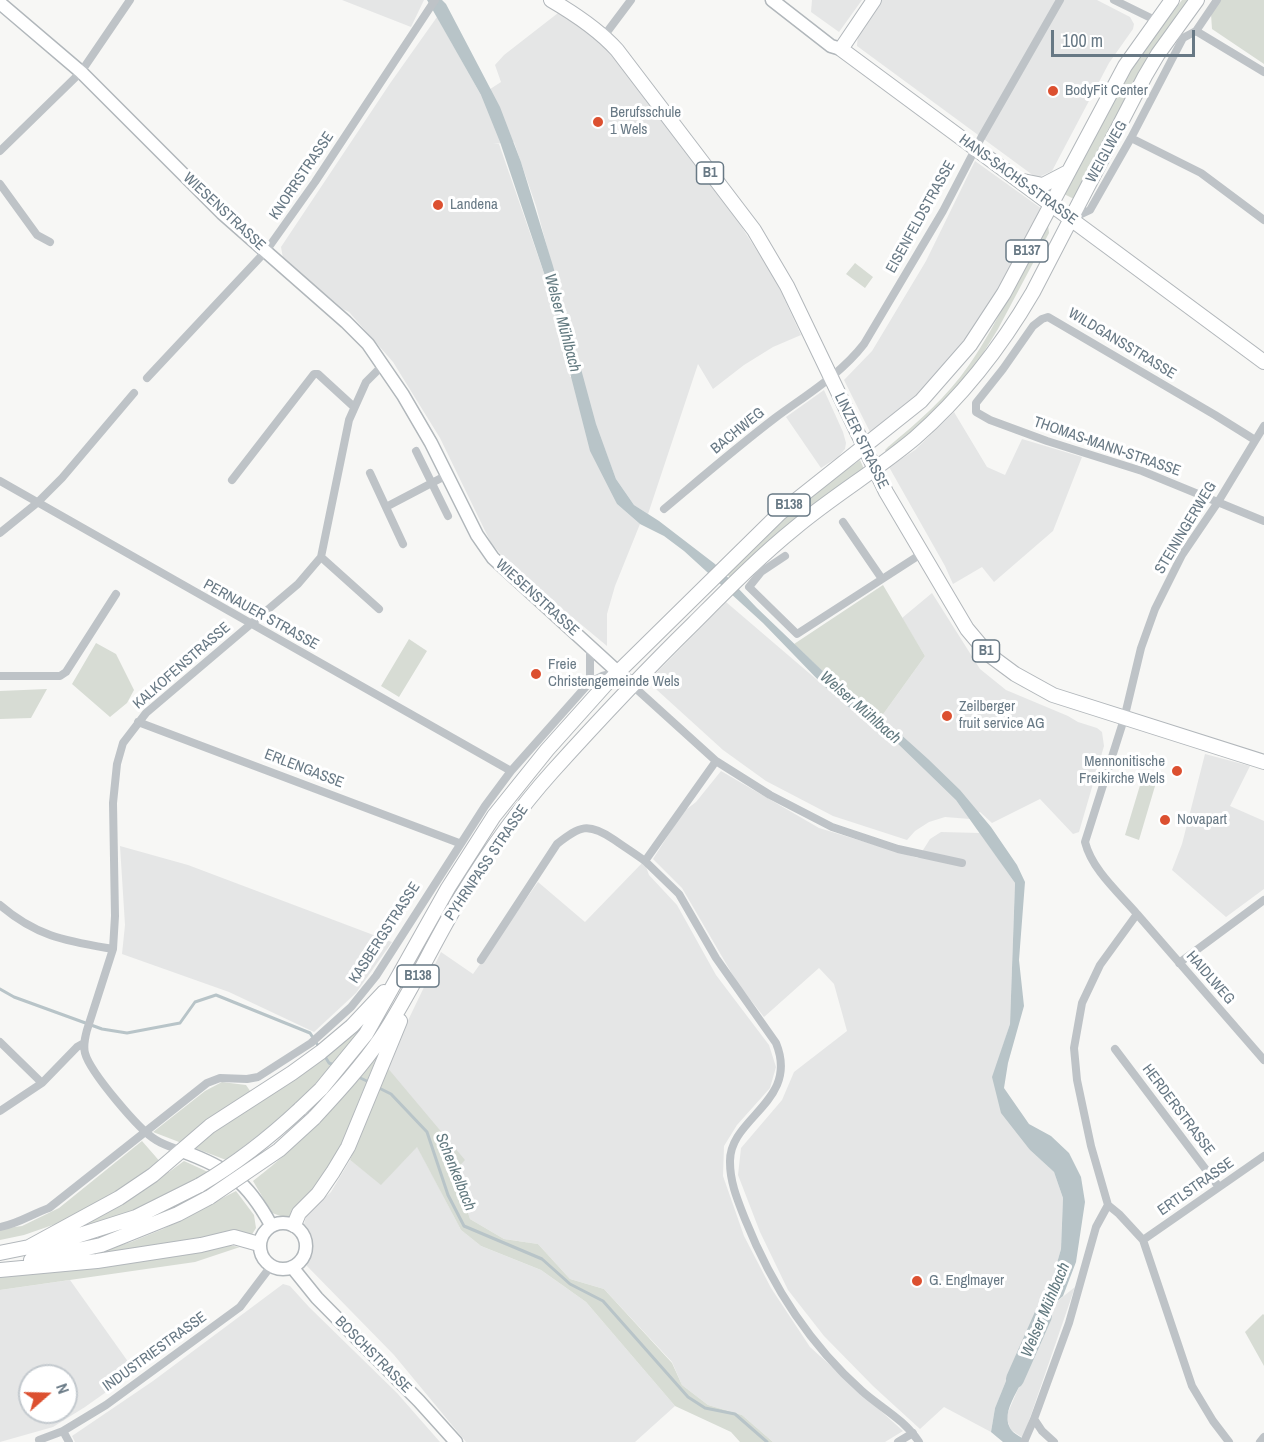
<!DOCTYPE html>
<html>
<head>
<meta charset="utf-8">
<style>
  body { margin:0 }
  #map { position:relative; width:1264px; height:1442px; overflow:hidden; background:#f7f7f5; font-family:"Archivo Narrow",sans-serif }
  canvas { display:block }
  .north { position:absolute; left:18px; top:1364px; width:60px; height:60px; box-sizing:border-box; background:#fff; border:2px solid #c3c9ce; border-radius:50%; rotate:70deg; font-size:16px; font-weight:700; line-height:24px; text-align:center; color:#687985 }
  .north::after { content:''; display:block; margin:auto; width:21px; height:27px; background:#dc5030; clip-path:polygon(50% 0,100% 100%,50% 72%,0 100%) }
  .scale { position:absolute; left:1051px; top:30px; width:144px; height:27px; box-sizing:border-box; border:3px solid #687985; border-top:0; padding-left:8px; font-size:18px; line-height:21px; white-space:nowrap; color:#687985; -webkit-text-stroke:4px #fff; paint-order:stroke }
</style>
</head>
<body>
<div id="map">
<canvas width="1264" height="1442"></canvas>
<div class="north">N</div>
<div class="scale">100 m</div>
</div>
<script>
const context = document.querySelector('canvas').getContext('2d');
context.lineJoin = 'round';
function paint(path, color) {
  context.fillStyle = color;
  context.fill(path, 'evenodd');
}
function stroke(path, color, width, dash) {
  context.strokeStyle = color;
  context.lineWidth = width;
  context.lineCap = dash ? 'butt' : 'round';
  context.setLineDash(dash || []);
  context.stroke(path);
}
function label(font, color, halo, rows, align = 'center') {
  context.font = font + ' "Archivo Narrow",sans-serif';
  context.lineWidth = 6;
  context.setLineDash([]);
  context.textBaseline = 'middle';
  context.strokeStyle = halo;
  context.fillStyle = color;
  for (const [text, x, y, turn = 0] of rows) {
    context.save();
    context.translate(x, y);
    context.rotate((+turn || 0) * Math.PI / 180);
    context.textAlign = isNaN(turn) ? turn : align;
    if (halo) context.strokeText(text, 0, 0);
    context.fillText(text, 0, 0);
    context.restore();
  }
}
const built = new Path2D(`
  M342 0H424L411 27Z
  M812 0H862L839 32 811 12Z
  M881 0H1097L1130 17 1134 24 1133 29 1109 63 1052 171 1039 177 1034 176 857 46 858 33Z
  M558 13 576 23 604 45 623 70 739 223 774 277 801 335 773 347 744 365 713 389 698 364 648 514 634 505 616 479 604 447 617 504 640 524 615 586 607 614V646L512 567 491 543 440 438 393 362 349 312 343 309 283 258 281 247 391 82 437 17 481 95 501 82 495 65 504 55ZM514 142 536 206 582 377H570L546 279 499 144H493Z
  M975 161 1042 209 1006 279 973 332 925 388 870 432 844 380 872 351 926 261Z
  M824 390 843 432 846 443 845 449 838 457 821 468 786 417Z
  M954 412 987 467 1005 475 1022 439 1082 457 1053 531 994 582 982 567 953 584 945 566 889 467 915 450Z
  M932 593 980 669 1006 690 1068 716 1078 722 1097 728 1102 732 1104 746 1079 832 1073 834 1040 799 992 823 980 812 970 819 945 817 929 822 915 831 907 840 833 816 766 781 723 750 657 690 653 682 656 673 726 602 871 726 893 738 898 732 879 720 925 656 902 618Z
  M1205 754 1250 766 1230 806 1264 821V889L1226 917 1172 870 1182 844Z
  M721 771 819 828 918 858 930 839 941 832 980 833 1015 883 1010 1024 993 1077 1030 1150 1054 1172 1063 1198 1061 1249 1049 1291 1008 1376 995 1408 991 1432 944 1407 920 1429 873 1386 824 1336 788 1290 760 1232 738 1175 741 1148 782 1100 794 1072 847 1031 834 984 819 968 764 1017 738 984 682 888 653 859 683 812 696 802Z
  M120 846 188 865 392 942 356 993 314 1032 229 992 122 954 125 925Z
  M644 861 649 875 677 905 716 975 769 1045 776 1067 770 1088 737 1125 724 1146 723 1176 744 1236 771 1288 810 1347 903 1431 885 1442H773L742 1415 708 1405 682 1385 672 1362 604 1289 570 1279 538 1244 504 1239 470 1219 455 1171 386 1066 441 952 473 974 538 882 585 922Z
  M417 1146 461 1230 481 1246 541 1270 586 1302 675 1406 635 1442H466L394 1355 306 1265 310 1244 304 1224 307 1213 331 1192 350 1160 381 1184Z
  M70 1280 129 1363 133 1373 85 1407 53 1427 0 1442V1290ZM30 1376H66V1412H30Z
  M283 1284 290 1286 309 1307 397 1393 440 1442H75L72 1436 153 1381Z
  M1075 1287 1023 1438 1011 1430 1006 1417 1024 1375 1025 1357 1034 1337 1038 1338 1055 1303Z`);
const green = new Path2D(`
  M1182 0H1190L1163 34 1137 76 1074 199 1064 194 1120 87 1137 60Z
  M1221 0H1264V64L1212 29 1211 14Z
  M1048 225 1049 233 998 329 974 368 953 394 929 418 886 452 885 450 888 447C918 422 947 397 969 365 1000 321 1019 270 1048 225Z
  M855 263 873 277 865 288 846 274Z
  M860 460 864 469 814 504 774 536 731 578 727 575 803 501Z
  M883 585 925 656 879 720 854 701 794 644Z
  M409 639 427 651 399 697 381 686Z
  M96 643 116 654 134 690 127 703 110 717 72 684Z
  M47 689 31 718 0 719V691Z
  M1144 772 1158 776 1139 840 1125 835Z
  M365 1020 367 1022 307 1094 270 1126 226 1160 153 1132 205 1091 222 1082 246 1085 257 1101Z
  M380 1049 333 1165 292 1220 272 1213 253 1181C303 1143 341 1098 380 1049Z
  M386 1066 465 1160 455 1171 470 1219 504 1239 538 1244 570 1279 604 1289 672 1363 682 1385 708 1405 742 1415 773 1442H740L731 1432 675 1406 586 1302 541 1270 481 1246 461 1230 417 1147 381 1185 350 1160Z
  M142 1141 169 1172 184 1161 208 1172 159 1200 103 1223 70 1231 67 1220 24 1235 0 1240V1229L22 1226 59 1208Z
  M236 1191 254 1215 256 1228 251 1236 72 1259 131 1242 163 1229Z
  M227 1245 240 1247 195 1262 0 1290V1277L69 1269Z
  M1263 1314 1264 1315V1366L1245 1332Z`);
const water = new Path2D(`
  M427 0H442L446 4 500 107 521 162 553 266 596 424 616 479 634 505 659 521 715 564 757 608 854 701 898 732 928 759 960 790 991 827 1017 865 1025 882 1019 960 1024 1006 1008 1063 1004 1088 1029 1124 1051 1136 1069 1153 1081 1177 1085 1202 1076 1262 1063 1296 1055 1303 1038 1339 1034 1337 1025 1357C1034 1378 998 1406 1010 1428 1013 1434 1023 1438 1029 1442H1003L991 1432 995 1408 1008 1376 1049 1291 1061 1249 1063 1198 1054 1172 1030 1150 1001 1113 992 1077 1010 1024 1015 883 956 800 893 739 871 726 824 686 763 623 684 551 664 536 640 524 617 504 590 451 546 279 500 142 481 95Z`);
const stream = new Path2D(`
  M0 989 14 997 102 1029 127 1033 180 1023 195 1002 216 995 310 1033 319 1047
  M324 1055 329 1063 334 1065
  M356 1076 369 1082
  M377 1087 391 1094 427 1132 448 1195 464 1226 542 1259 570 1284 603 1301 688 1397 705 1408 735 1414 767 1442`);
const river = new Path2D(`
  M1015 1379 1043 1316`);
const street = new Path2D(`
  M1114 0 1157 21
  M1196 31 1264 72
  M604 36 631 0
  M1131 138 1201 173 1264 220
  M0 151 81 72 130 0
  M0 184 37 235 50 242
  M1071 219 1090 210 1131 138 1183 38 1196 31 1217 0
  M147 378 266 251 315 182 435 0
  M1255 440 1215 415 1048 317 1042 319 1033 326 1003 369 976 403V412L990 420 1047 441 1142 471 1264 521
  M416 451 448 516
  M370 473 403 544
  M232 480 314 374H318L354 407
  M0 481 511 771
  M386 507 447 475
  M664 509C701 478 737 447 775 418 806 395 840 375 864 344L943 211 981 138 1060 0
  M843 522 882 579
  M0 533 37 503 62 478 134 393
  M785 556 761 572 749 587 797 634 921 554
  M321 557 379 609
  M0 676H60L66 672 116 594
  M590 682 602 676 615 673
  M632 685 716 761 770 795 832 827 898 849 962 863
  M138 722 459 843
  M716 761 645 861 679 894 716 958 776 1043C800 1102 729 1117 730 1162 730 1183 738 1201 745 1219 771 1284 809 1344 862 1391 881 1408 904 1419 919 1442
  M0 905C37 937 67 941 113 949
  M1137 914 1264 1060
  M481 960 557 844C580 826 588 822 613 839 623 846 634 853 645 861
  M1179 963 1264 900
  M0 1042 42 1083
  M1115 1049 1219 1187
  M0 1111 42 1083 77 1047 84 1043
  M182 1151C174 1148 164 1145 156 1140 139 1130 90 1072 85 1053 83 1045 85 1038 87 1030L113 949 115 916 113 803 117 764 123 743 146 713 298 584 321 557 349 420 366 382 383 365
  M0 1227C18 1224 32 1214 49 1208L207 1083 220 1078 247 1079 258 1077 311 1043 351 1007 376 976 485 806 511 771 590 682V646
  M1143 1240 1264 1156
  M63 1431 69 1442
  M39 1440 63 1431 106 1405 240 1307 271 1266
  M898 1442 913 1433
  M1024 1442 1034 1419
  M1054 1442 1042 1431 1034 1419 1069 1323 1096 1227 1108 1205
  M1229 1442 1213 1421 1192 1386 1143 1240 1119 1214 1108 1205 1091 1146 1077 1080 1074 1048 1082 1003 1100 965 1137 914C1119 893 1092 870 1085 842L1124 719 1141 648 1155 609 1182 555 1218 502 1264 426
  M1260 1442 1264 1437`);
const secondary = new Path2D(`
  M772 0 831 46 841 49
  M0 3 81 72 222 213 346 322 368 344 403 395 431 443 477 535 493 558 632 685
  M182 1151C228 1168 247 1181 271 1225
  M260 1246a23 23 0 1 1 46 0a23 23 0 1 1-46 0Z
  M292 1267 317 1298 419 1401 456 1442`);
const primary = new Path2D(`
  M551 0C575 14 598 29 617 50L754 230 787 286 886 492 967 629 988 654 1015 674 1053 695 1264 762
  M874 0 841 49 1264 362
  M1023 181 1043 185 1068 172
  M300 1109 321 1089 366 1034 448 888 494 816 547 750 607 683 780 513 921 401 970 345 1004 293 1125 66 1172 0
  M314 1118C337 1093 362 1066 381 1038 411 993 433 943 461 897 487 854 518 810 552 772 598 721 645 671 694 623 726 591 759 557 795 528 833 496 877 470 915 438 963 396 1001 347 1033 292L1145 76 1158 54 1197 0
  M294 1225 299 1213 318 1194 333 1172 348 1147 400 1021
  M29 1247 119 1198 153 1175 210 1126 292 1073 321 1052 352 1026 384 992
  M0 1253 64 1240 136 1217 200 1185
  M31 1260 101 1245 178 1214 210 1197
  M0 1270 97 1261 201 1245 234 1237 259 1244`);
const primaryBridge = new Path2D(`
  M200 1185C237 1163 269 1138 300 1109
  M210 1197 279 1150 314 1118`);
const markers = [
  [1053,91,6,"#dc5030"],
  [598,122,6,"#dc5030"],
  [438,205,6,"#dc5030"],
  [536,674,6,"#dc5030"],
  [947,716,6,"#dc5030"],
  [1177,771,6,"#dc5030"],
  [1165,820,6,"#dc5030"],
  [917,1281,6,"#dc5030"]
];
const shields = [
  [710,173,27],
  [1027,251,42],
  [789,505,42],
  [986,651,27],
  [418,976,42]
];
const shieldNames = [
  ["B1",710,173],
  ["B137",1027,251],
  ["B138",789,505],
  ["B1",986,651],
  ["B138",418,976]
];
const poiNames = [
  ["BodyFit Center",1065,91],
  ["Berufsschule",610,113],
  ["1 Wels",610,130],
  ["Landena",450,205],
  ["Freie",548,665],
  ["Christengemeinde Wels",548,682],
  ["Zeilberger",959,707],
  ["fruit service AG",959,724],
  ["Mennonitische",1165,762,"right"],
  ["Freikirche Wels",1165,779,"right"],
  ["Novapart",1177,820],
  ["G. Englmayer",929,1281]
];
const streetNames = [
  ["WEIGLWEG",1107,152,-61],
  ["KNORRSTRASSE",302,176,-56],
  ["HANS-SACHS-STRASSE",1018,180,36],
  ["WIESENSTRASSE",224,212,43],
  ["EISENFELDSTRASSE",921,217,-61],
  ["WILDGANSSTRASSE",1122,344,31],
  ["BACHWEG",738,431,-39],
  ["LINZER STRASSE",861,441,64],
  ["THOMAS-MANN-STRASSE",1107,447,19],
  ["STEININGERWEG",1186,528,-59],
  ["WIESENSTRASSE",537,598,42],
  ["PERNAUER STRASSE",261,615,29],
  ["KALKOFENSTRASSE",182,666,-41],
  ["ERLENGASSE",304,769,21],
  ["PYHRNPASS STRASSE",487,863,-56],
  ["KASBERGSTRASSE",385,933,-57],
  ["HAIDLWEG",1210,978,49],
  ["HERDERSTRASSE",1178,1110,53],
  ["ERTLSTRASSE",1196,1187,-35],
  ["INDUSTRIESTRASSE",155,1352,-36],
  ["BOSCHSTRASSE",373,1355,45]
];
const waterNames = [
  ["Welser Mühlbach",562,323,75],
  ["Welser Mühlbach",860,708,41],
  ["Schenkelbach",455,1172,68],
  ["Welser Mühlbach",1046,1310,-67]
];
paint(built, '#e5e6e6');
paint(green, '#d7dcd4');
paint(water, '#b8c4c8');
stroke(stream, '#b8c4c8', 3);
stroke(river, '#b8c4c8', 18);
stroke(secondary, '#b1b7bb', 15);
stroke(primary, '#b2b7bb', 16);
stroke(street, '#bec3c7', 8);
stroke(secondary, '#fff', 12);
stroke(primary, '#fff', 14);
stroke(primaryBridge, '#b2b7bb', 16, []);
stroke(primaryBridge, '#fff', 14);
for (const [x, y, r, color] of markers) {
  const dot = new Path2D();
  dot.arc(x, y, r, 0, 2 * Math.PI);
  context.fillStyle = color;
  context.fill(dot);
  stroke(dot, '#fff', 2);
}
for (const [x, y, w] of shields) {
  const box = new Path2D();
  box.roundRect(x - w / 2, y - 11, w, 22, 4.5);
  context.fillStyle = '#fff';
  context.fill(box);
  stroke(box, '#687985', 1.5);
}
label('bold 14px', '#687985', null, shieldNames);
label('15px', '#687985', '#fff', poiNames, 'left');
label('15px', '#687985', '#fff', streetNames);
label('italic 16px', '#637a80', '#fff', waterNames);
</script>
</body>
</html>
